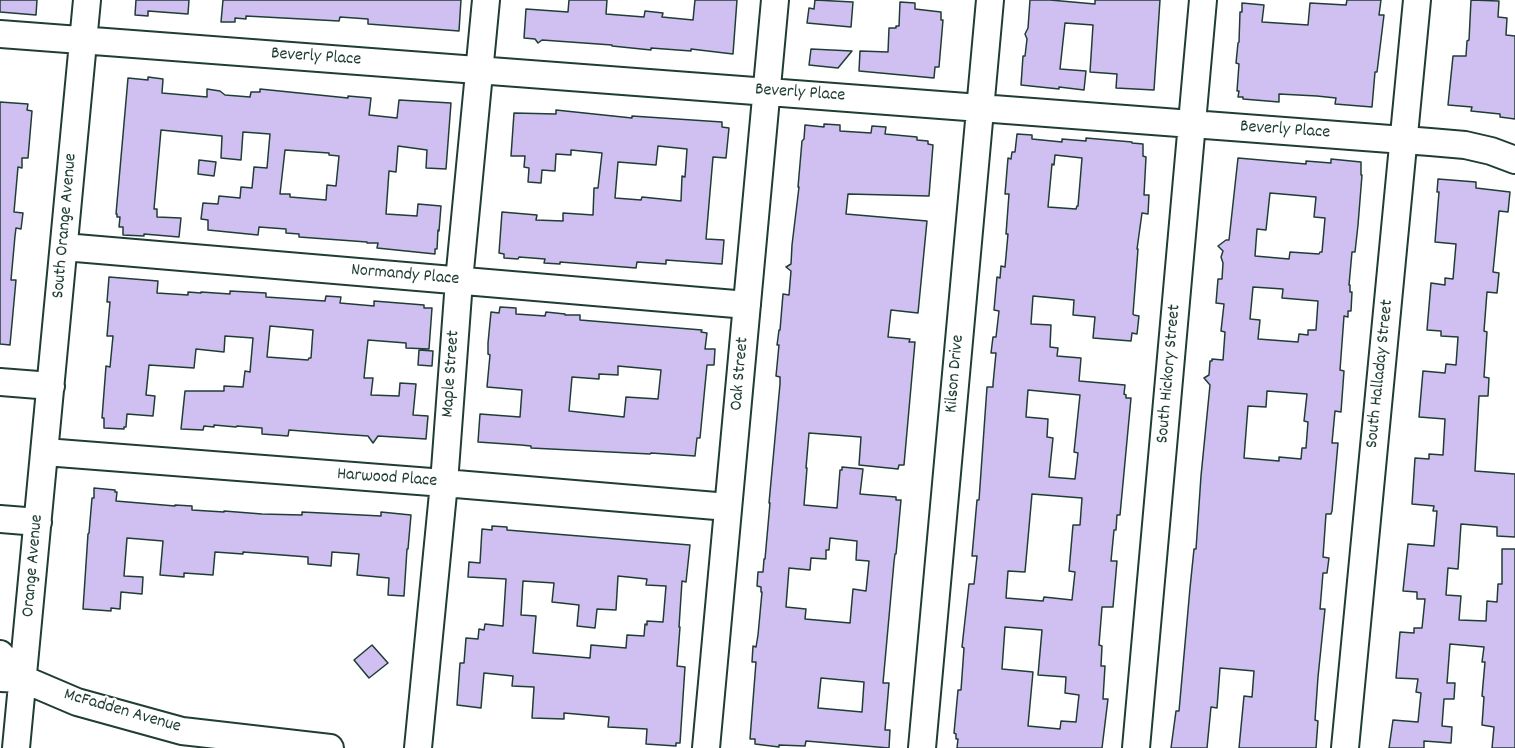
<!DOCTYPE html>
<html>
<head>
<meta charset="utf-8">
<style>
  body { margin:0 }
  canvas { display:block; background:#fff }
</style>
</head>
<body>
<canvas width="1515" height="748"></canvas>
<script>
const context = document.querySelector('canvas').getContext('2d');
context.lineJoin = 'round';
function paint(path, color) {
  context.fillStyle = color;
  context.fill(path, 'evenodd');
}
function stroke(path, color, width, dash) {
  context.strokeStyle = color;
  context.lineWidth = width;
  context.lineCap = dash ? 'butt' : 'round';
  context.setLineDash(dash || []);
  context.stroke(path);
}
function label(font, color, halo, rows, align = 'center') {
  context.font = font + ' Dekko,sans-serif';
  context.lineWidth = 4.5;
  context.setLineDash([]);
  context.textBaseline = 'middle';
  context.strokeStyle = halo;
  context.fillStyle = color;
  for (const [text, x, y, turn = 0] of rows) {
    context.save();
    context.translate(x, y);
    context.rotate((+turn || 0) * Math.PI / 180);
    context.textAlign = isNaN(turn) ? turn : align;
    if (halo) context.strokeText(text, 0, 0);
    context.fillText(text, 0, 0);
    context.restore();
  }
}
const building = new Path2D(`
  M0 0H37L36 15 0 12Z
  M136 0H189L188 14 148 11V16L135 15Z
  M223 0H461L459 31 368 24V19L340 17 339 21 246 16V19L235 18V22H221Z
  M569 0H607L606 14 644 17 645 11 663 13 662 17 693 20 695 0H737L733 54 691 49V51L651 48V50L612 46V45L542 40 538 43 535 39 524 38 526 9 568 12Z
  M815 0 853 2 851 27 807 23 809 8 814 9Z
  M1030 0H1050L1095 4V0H1160L1154 90 1116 88 1117 74 1090 72 1093 25 1065 23 1060 69 1086 71 1084 90 1059 87V89L1021 85 1023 56H1025L1027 39 1025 34 1028 28Z
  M1347 0H1381L1379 15H1384L1377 72H1375L1372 107 1335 104 1336 98 1317 96 1279 94V102L1243 99V97H1238L1239 91H1237L1239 64 1236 63 1238 43 1239 42 1240 12H1242V3L1264 5 1262 22 1308 25 1310 3 1346 5Z
  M1471 0 1499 1 1498 17 1507 18 1506 35 1515 36V119L1500 117V114L1471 111 1472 107 1448 105 1453 56H1466L1467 41 1469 40Z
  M900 2 915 3V9L941 12V20H943L939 67H935L934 78 859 71 860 51 888 52 889 28H896V26H899Z
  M811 49 852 51 838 68 809 65Z
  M148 77 163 79 162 93 207 97V89L220 91 225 95 250 97 251 92H260V89L348 98V96L371 98 369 115 397 118 399 100 451 103 446 169 426 168 427 150 398 146 396 172 389 171 386 214 417 216 418 204 441 206 439 231 438 230 437 249H435V254L377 248 378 243H367V242L299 237V234L286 233V229L259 227 258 235 208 230V220L201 219 203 203 218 204 219 196 240 198 241 187 252 188 254 167 267 168 270 134 243 132 241 160 221 158 222 136 161 130 154 209H157V217L181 218 179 237 144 234V236L123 235V227H119L120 217H117V214H116L128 78 148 80ZM285 150 329 153V155L339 156 336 186 327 185 326 200 290 197V194H280Z
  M0 102 28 104 27 110 32 111 28 158H22V168L18 167 14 212 23 213 21 229 16 228 15 236 11 280H16L10 345 0 344Z
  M556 110 632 118V116L722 122V127L729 128 726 158 713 157 706 239 724 240 722 264 666 260V264L637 262 636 268 560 262V264L544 263 545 259 519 257 518 259 504 258V254L499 253 502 212 537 215 536 220 563 221V213L593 215 594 188H598L602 153 571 150V155L556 154 555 171 542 170 541 183 528 182 529 168 524 167 525 156H511L514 113 556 114ZM658 146 687 149 685 177 682 176 681 201 642 197 641 200 615 198 618 162 656 165Z
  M824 124 840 125V131L871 133 872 126 886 127 885 134 917 137V140L928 141V144L933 145 929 196 848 194 846 214 927 221 918 313 891 310 888 337 910 339 909 342H915L904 465H899L898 469 859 465 861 437 809 433 806 468H807L804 505 837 508 840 470H842V467L863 469 860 494 896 497V500H901L896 554H895L894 562 883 683H889L885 730H890L889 748 806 741 805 746 779 745V747L755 744V739H750L756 662H752L753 646 756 647 758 635 762 592H761V587L757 586 758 572H763L764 559H765L770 503H769L780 384V377L776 376 779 345H777L779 330H780L783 294 789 295 791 271 786 267 791 264 792 245 799 187H798L802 141 804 139 805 125 824 127ZM830 538 857 541 856 560 869 561 866 591 853 589 850 623 805 619 806 609 786 607 789 568 810 570 811 558 826 559V550H829ZM821 678 864 682 862 712 818 708Z
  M1017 134 1032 135V139L1062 142V139L1086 141V138L1132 142V143L1143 144V156L1146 157 1144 195H1149L1148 214 1142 213 1137 249H1138L1133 314 1134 315 1139 316 1137 334 1132 333 1131 341 1093 338 1095 317 1073 315 1074 300 1033 296 1031 324 1051 325 1050 347 1058 348 1057 356 1081 358 1079 381 1125 385 1124 394 1126 395V398H1131L1120 515H1117L1116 530H1114L1111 561H1117L1113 607H1102L1099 645 1102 646 1101 666H1105L1103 699H1108L1102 748H957L958 739H956V734L954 733 958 690H961L964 648 962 647 969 584H974L977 556H972L977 500H979L987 387H993V384L996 353H991L993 337H996L999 311 994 310 997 277 1000 278 1001 266 1005 267 1008 234H1006L1009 194H1005L1008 158 1011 159 1012 152H1015ZM1055 155 1082 158 1078 206H1077L1076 209 1048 207 1052 164 1054 165ZM1028 390 1080 395 1074 452 1078 453 1075 479 1049 477 1053 438 1047 437 1048 419 1026 417ZM1032 494 1082 498 1080 525H1073L1069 571 1075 572 1072 600 1044 597 1043 601 1006 598 1008 571 1025 572ZM1005 627 1042 630 1038 675 1066 677 1065 693 1079 695 1076 722 1061 721 1060 729 1028 726 1033 672 1002 669Z
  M1238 158 1306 164V161L1331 163V159L1361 162V175H1362L1358 225 1355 252H1352L1349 285H1350V292H1352L1351 311H1348V317L1344 316 1340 370 1344 371 1341 412 1335 411 1332 443H1338L1332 511 1331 514H1326L1323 557 1329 558 1327 573H1323L1320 609H1325L1318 677 1315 720 1318 721 1316 748H1239L1244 696 1252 697 1254 671 1220 668 1217 708 1211 707 1207 748H1171L1176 711H1179L1190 588 1194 549H1196L1201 476 1210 385 1204 378 1209 375 1210 361H1212V359L1223 360 1225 332 1221 331 1224 304 1216 303 1218 279H1222L1223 263 1221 257 1223 251 1218 246 1226 240H1229ZM1270 193 1316 197 1314 217 1325 218 1322 252H1320L1319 254 1290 252 1289 259 1255 256 1257 229 1266 230ZM1253 287 1283 289 1282 298 1318 301 1316 330H1308V335L1299 334 1298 342 1258 339 1260 320 1250 319ZM1267 391 1307 394 1304 421 1308 422 1306 448H1302L1301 459 1279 457V461L1244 458 1248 406 1266 407Z
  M199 160 216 162 214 176 198 174Z
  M1438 179 1476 182V188L1510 192 1508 212 1499 211 1493 272 1499 273 1497 293 1487 292 1484 331 1487 332 1484 377 1489 378 1488 396H1479L1475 471 1515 474V537L1497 536V527L1461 524 1458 569 1448 568 1446 595 1461 596 1459 620 1486 621 1487 601 1497 602 1498 584H1502V549H1515V748H1492L1494 727 1482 725 1484 697 1482 696 1485 662H1482L1484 647 1450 644 1447 683H1455L1454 699H1444L1442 726 1452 727 1451 743 1424 741V748H1389L1393 720 1418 722 1421 693 1416 692 1418 679 1396 678 1400 632 1414 633V628H1422L1425 599H1417V592L1403 591 1408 544 1434 546 1437 511H1433L1434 506 1412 504 1415 458 1429 459V454L1443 455 1445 419 1419 417 1423 371 1445 373 1446 364 1456 365 1458 337 1441 336V331L1427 330 1431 283 1445 285V278L1453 279 1456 244 1435 242 1439 192H1437Z
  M109 277 158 281 157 293 188 295V292L201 293V292L230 294V291L266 293V297L325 301 326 296 341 297 340 303 374 306V301L424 305V308H432L429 349 406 348V343L368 340 364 378H373L371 395 399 396 400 383 416 384 413 415 428 416 426 439 378 436 373 443 368 436 339 434 289 430 288 436 262 434V428L237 426 236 427 214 425V427L204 426 203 430 181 429 185 391H224V386L243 387 245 371 250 372 253 338 225 336 224 352 196 349 194 368 149 365 146 395 155 396 153 416 127 414 126 427H124V429L104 428V418H102L106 366 110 367 113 336H107L110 302H107ZM270 326 313 330 311 358H309L308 360 267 357Z
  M500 307 516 308V314L545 316 546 312 565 314V315H580V320L702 330 701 332 707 333 705 349H715L714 365H707L700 438H697L695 456 651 453 650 454 531 448V446L521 445 478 442 480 414 520 417 522 390 487 387 490 355 488 354V343L491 312 499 313ZM618 366 661 370 658 399 626 397 624 417 569 411 572 377 599 379V374L618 375Z
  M419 350 433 351 432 366 418 365Z
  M94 488 115 490V492H117L116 501 175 506V505L192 506V510L224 512V511L262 514 302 515V512L381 516V512L411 515 408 549H407L404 596 388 595 389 578 357 575 359 554 332 552 331 566 308 564V557L243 552V554L215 552 213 575 184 573V577L160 575 163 541 127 538 124 576 143 577 142 594 121 592 120 609 111 608V611L83 609 88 534 89 533 92 498H94Z
  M492 526 507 527V530L567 535 690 545 686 582 682 581 679 627H680L677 666 685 667 680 743H676V746L646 744 647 729 608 727 609 717 564 713V719L532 718 534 687 512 686 513 676 484 673 481 708 457 705 460 663H464L466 638 478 639 479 629 484 630 485 624 503 626 506 579 468 577 469 562 480 563 482 529 492 530ZM618 576 647 579 646 585 666 586 663 622 647 621V625L645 624 644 636 627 635 626 648 591 645 590 658 533 653 536 616 521 615 523 581 554 583 552 602 579 605 577 626 595 628 597 609 616 610Z
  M372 645 388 663 369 678 354 660Z`);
const minor = new Path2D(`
  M0 34 1430 142 1465 145 1491 151 1515 160
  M64 247 747 305
  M0 382 51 386
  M45 452 444 483 728 507
  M0 519 38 522
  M0 654 23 679
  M0 678 23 679 77 702 182 731 330 748
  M16 748 87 0
  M418 748 444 483 459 281 486 0
  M706 748 775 0
  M922 748 990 0
  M1136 748 1203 0
  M1345 748 1417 0`);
const streetNames = [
  ["Beverly Place",316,58,4],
  ["Beverly Place",800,94,4],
  ["Beverly Place",1285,131,4],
  ["South Orange Avenue",66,226,-85],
  ["Normandy Place",405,276,5],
  ["Maple Street",452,374,-86],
  ["Oak Street",741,374,-85],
  ["Kilson Drive",956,374,-85],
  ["South Hickory Street",1170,374,-85],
  ["South Halladay Street",1381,374,-84],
  ["Harwood Place",387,479,4],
  ["Orange Avenue",34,566,-85],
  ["McFadden Avenue",122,712,16]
];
paint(building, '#d0c0f1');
stroke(building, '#1f3d34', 1.5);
stroke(minor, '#1f3d34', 30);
stroke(minor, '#fff', 26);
label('18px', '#1f3d34', '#fff', streetNames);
</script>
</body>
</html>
